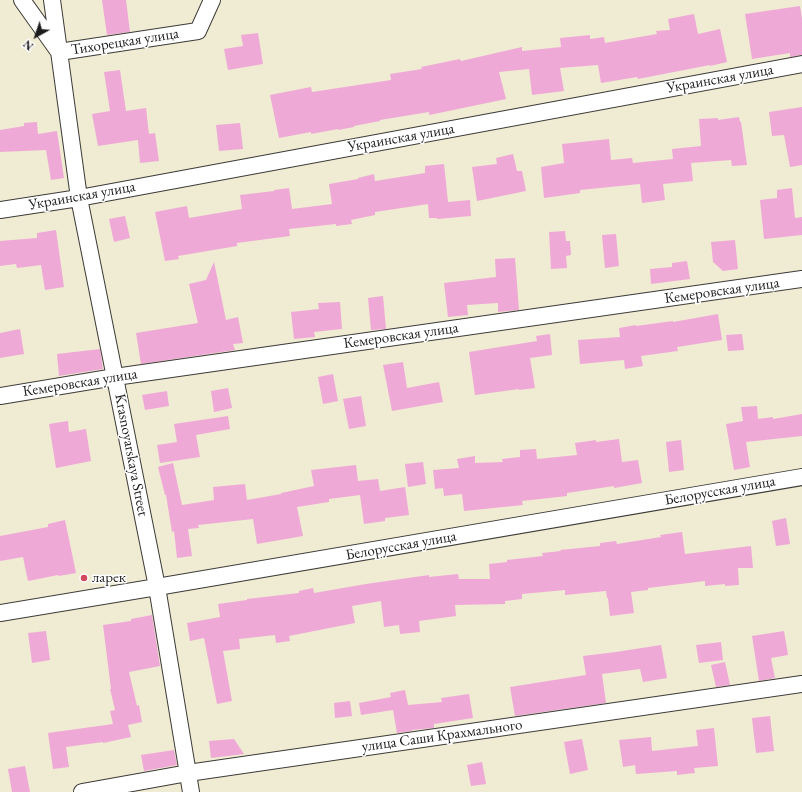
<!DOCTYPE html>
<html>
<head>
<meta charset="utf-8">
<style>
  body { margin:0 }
  #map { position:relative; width:802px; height:792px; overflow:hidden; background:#f0ebd3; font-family:"EB Garamond",serif }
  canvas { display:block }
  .north { position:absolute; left:16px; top:16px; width:40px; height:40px; -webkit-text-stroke:3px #fff; paint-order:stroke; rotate:220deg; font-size:11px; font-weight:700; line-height:16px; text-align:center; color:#1c1c1c }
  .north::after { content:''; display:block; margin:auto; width:14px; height:18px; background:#1c1c1c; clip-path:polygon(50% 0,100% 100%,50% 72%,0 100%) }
</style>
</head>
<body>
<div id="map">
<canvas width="802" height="792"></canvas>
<div class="north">N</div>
</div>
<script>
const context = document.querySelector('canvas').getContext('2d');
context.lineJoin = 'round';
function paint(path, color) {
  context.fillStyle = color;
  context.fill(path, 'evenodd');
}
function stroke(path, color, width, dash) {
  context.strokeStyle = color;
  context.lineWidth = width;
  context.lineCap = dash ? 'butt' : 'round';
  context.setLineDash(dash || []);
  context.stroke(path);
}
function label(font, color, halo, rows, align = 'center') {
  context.font = font + ' "EB Garamond",serif';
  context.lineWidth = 3;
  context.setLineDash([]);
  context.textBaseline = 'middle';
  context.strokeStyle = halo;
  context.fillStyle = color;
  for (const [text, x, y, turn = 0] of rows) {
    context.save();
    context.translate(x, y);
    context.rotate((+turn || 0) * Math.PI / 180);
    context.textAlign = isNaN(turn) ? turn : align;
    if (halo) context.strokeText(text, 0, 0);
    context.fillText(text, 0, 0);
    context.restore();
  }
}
const building = new Path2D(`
  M102 0H126L130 32 107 35Z
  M800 6 802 19V55L790 57V53L752 59 745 14Z
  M694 14 698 34 720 29 727 62 710 66V65L638 79 637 77 601 83 598 65 560 68 564 91 532 95 529 69 499 72 506 99 439 113 429 115V112L380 120V121L354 126V127L338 130V129L311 134V132L279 138 270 95 311 87 312 92 391 80 390 74 422 69 421 67 460 59 461 61 522 47V51L561 47 560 38 590 35V39L604 37 605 43 657 34 656 31 670 30 668 19Z
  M258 33 263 64 228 70 224 49 243 46 241 35Z
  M120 70 126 111 146 108 149 134 155 133 159 161 140 163 138 140 98 146 92 114 110 111 104 72Z
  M802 107V165L790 167 784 135 772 136 769 112Z
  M739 117 740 122H741L747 165 732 166 731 160 691 163 693 181 663 184 665 200 642 203 640 184 580 190V193L544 198 541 167 564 163 562 144 609 139 611 160 632 158 633 163 673 159 672 149 701 146 699 119 718 118V120Z
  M37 122 38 134 57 131 64 178 51 180 46 150 0 152V130L24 126V123Z
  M240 123 243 149 219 151 216 125Z
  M513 154 517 171H522L526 191 477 201 472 167 497 164 496 158Z
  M444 164 448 202 470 200 471 216 437 219V218H429L428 204 375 212V215L351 220 352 224 336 226V224L289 229 290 236 237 243V246L178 256 179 259 165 261 155 212 187 206 189 218 242 209 240 195 274 191V190L289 188 292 209 332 204 329 184 358 179V178L374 174 375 181 425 173V166Z
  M792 188 795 218 802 217V235L764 239 760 200 777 198V190Z
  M125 216 130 238 114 242 109 219Z
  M56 230 64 287 45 290 41 265 17 268 16 264 0 266V241L37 238V233Z
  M565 231 566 241H570L571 255 566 256 567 268 551 269 549 232Z
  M616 234 619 266 605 268 602 235Z
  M735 240 738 269 723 271 713 262 711 242Z
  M515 258 519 310 498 312V303L467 305 468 315 448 317 444 283 496 277 495 259Z
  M687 261 690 279 651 284 650 269 672 267V263Z
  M214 262 226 320 238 317 243 343 233 344 235 350 141 364 136 333 198 323 189 284 206 280Z
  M383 296 386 329 371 330 368 298Z
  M340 302 342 329 314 332 315 337 294 339 291 312 319 309 318 303Z
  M718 314 722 340 677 347 678 351 641 356 643 366 625 369 624 360 580 364 578 340 620 337 619 328 636 325V326L673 321V322Z
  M20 329 24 354 0 358V333Z
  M550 334 552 355 530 358 535 388 519 390V389L475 395 469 352 537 341 536 336Z
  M742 334 744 350 728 351 726 335Z
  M100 349 103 369 59 376 57 354Z
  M403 362 407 388 439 382 443 402 392 411 383 365Z
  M333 374 338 401 323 404 318 377Z
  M228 388 232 408 214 412 211 391Z
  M167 391 169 406 145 410 142 395Z
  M361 396 366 426 349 429 343 399Z
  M757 406 758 419 773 417V419L802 414V436L746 442 750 467 734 470 726 424 743 421 741 407Z
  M228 416 230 429 196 435 200 457 160 463 157 445 177 442 174 424Z
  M68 421 69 432 86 429 91 461 56 468 49 424Z
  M619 439 622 462 638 460 642 483 614 488V486L567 493V496L522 501 523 505 464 511 462 494 444 496 443 488 435 489 433 470 459 468 457 459 475 456V463L503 462 502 459 520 457V450L536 449 537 459 577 455 575 443 596 440V442Z
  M681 440 684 470 669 472 666 442Z
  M423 462 426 484 408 487 405 464Z
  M173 463 182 505 214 500 213 487 245 484 247 500 281 494V493L314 486 311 470 356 465 358 481 378 479 380 491 405 487 409 515 385 518V521L364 524 360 495 329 499V502L297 507 303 536 257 544 253 519 198 525 199 528 188 529 192 556 177 558 174 531 172 532 166 495H165L158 467Z
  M786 518 790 544 776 546 772 521Z
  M65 520 76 573 59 576 58 575 28 581 23 557 0 561V536L48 527V524Z
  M682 532 685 554 751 546 753 568H738L739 585 725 586V584L705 586V581L648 588V590L631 592 634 613 610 616 608 598H607L606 591 565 595V590L522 594V599L505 601V604L455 605 456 616 419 621 420 632 400 634 399 625 384 627 381 601 352 606 355 623 289 636 290 641 276 643 275 635 239 639 240 649 223 651 232 701 217 704 204 638 190 641 187 623 220 617 218 604 247 600V599L299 593V591L313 588 314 593 366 584 429 575V577L458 574 459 579H490L489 564 507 562V560L543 556 542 553 561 551 560 550 600 546V543L616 541 617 544 661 537 660 535Z
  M152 615 160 666 129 672 137 706 139 705 142 722 128 725 131 737 103 743V742L66 747 69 767 53 769 48 733 113 724 110 711 115 710 110 689H111L103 625 131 621V619Z
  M46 631 50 660 32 663 28 633Z
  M784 631 788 655 771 658 775 678 759 681 752 636Z
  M721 642 723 660 699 663 696 645Z
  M661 645 667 678 643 682 640 669 602 674 606 703 515 716 510 687 586 675 583 656 616 652Z
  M725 662 730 685 716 687 711 665Z
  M405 690 408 705 442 702 441 698 469 694 473 718 434 724V728L412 730V731L397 733 393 710 361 715 359 703 391 697 390 693Z
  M350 701 352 716 335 718 334 703Z
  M770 716 774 751 756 753 752 718Z
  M714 728 718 766 694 768 695 773 677 775V771L636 774 635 765 623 767 619 740 651 737 652 751 698 746 696 730Z
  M234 739 244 754 211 758 209 741Z
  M582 739 588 770 570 774 564 742Z
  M174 750 177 765 144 771 141 755Z
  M482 762 486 784 471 786 467 765Z
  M25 766 30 792H12L8 769Z`);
const street = new Path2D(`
  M22 0 59 52 198 31 212 0
  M52 0 79 198 157 587 191 792
  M0 210 79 198 802 64
  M0 396 115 377 802 279
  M0 613 157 587 802 477
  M82 792 188 773 802 684`);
const markers = [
  [84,578,4,"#d1495b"]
];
const streetNames = [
  ["Тихорецкая улица",125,42,-9],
  ["Украинская улица",720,79,-10],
  ["Украинская улица",401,138,-10],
  ["Украинская улица",82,196,-10],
  ["Кемеровская улица",722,291,-8],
  ["Кемеровская улица",401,336,-8],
  ["Кемеровская улица",80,383,-9],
  ["Krasnoyarskaya Street",131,455,79],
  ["Белорусская улица",720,491,-10],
  ["Белорусская улица",401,546,-10],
  ["улица Саши Крахмального",442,736,-8]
];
const poiNames = [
  ["ларек",92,578]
];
paint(building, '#efa9d7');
stroke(street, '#3c3b37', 18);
stroke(street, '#fff', 16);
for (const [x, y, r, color] of markers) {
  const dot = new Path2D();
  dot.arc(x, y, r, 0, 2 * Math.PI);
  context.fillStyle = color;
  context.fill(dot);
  stroke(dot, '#fff', 1.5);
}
label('15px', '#1c1c1c', '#fff', streetNames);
label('15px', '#1c1c1c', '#fff', poiNames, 'left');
</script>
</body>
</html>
